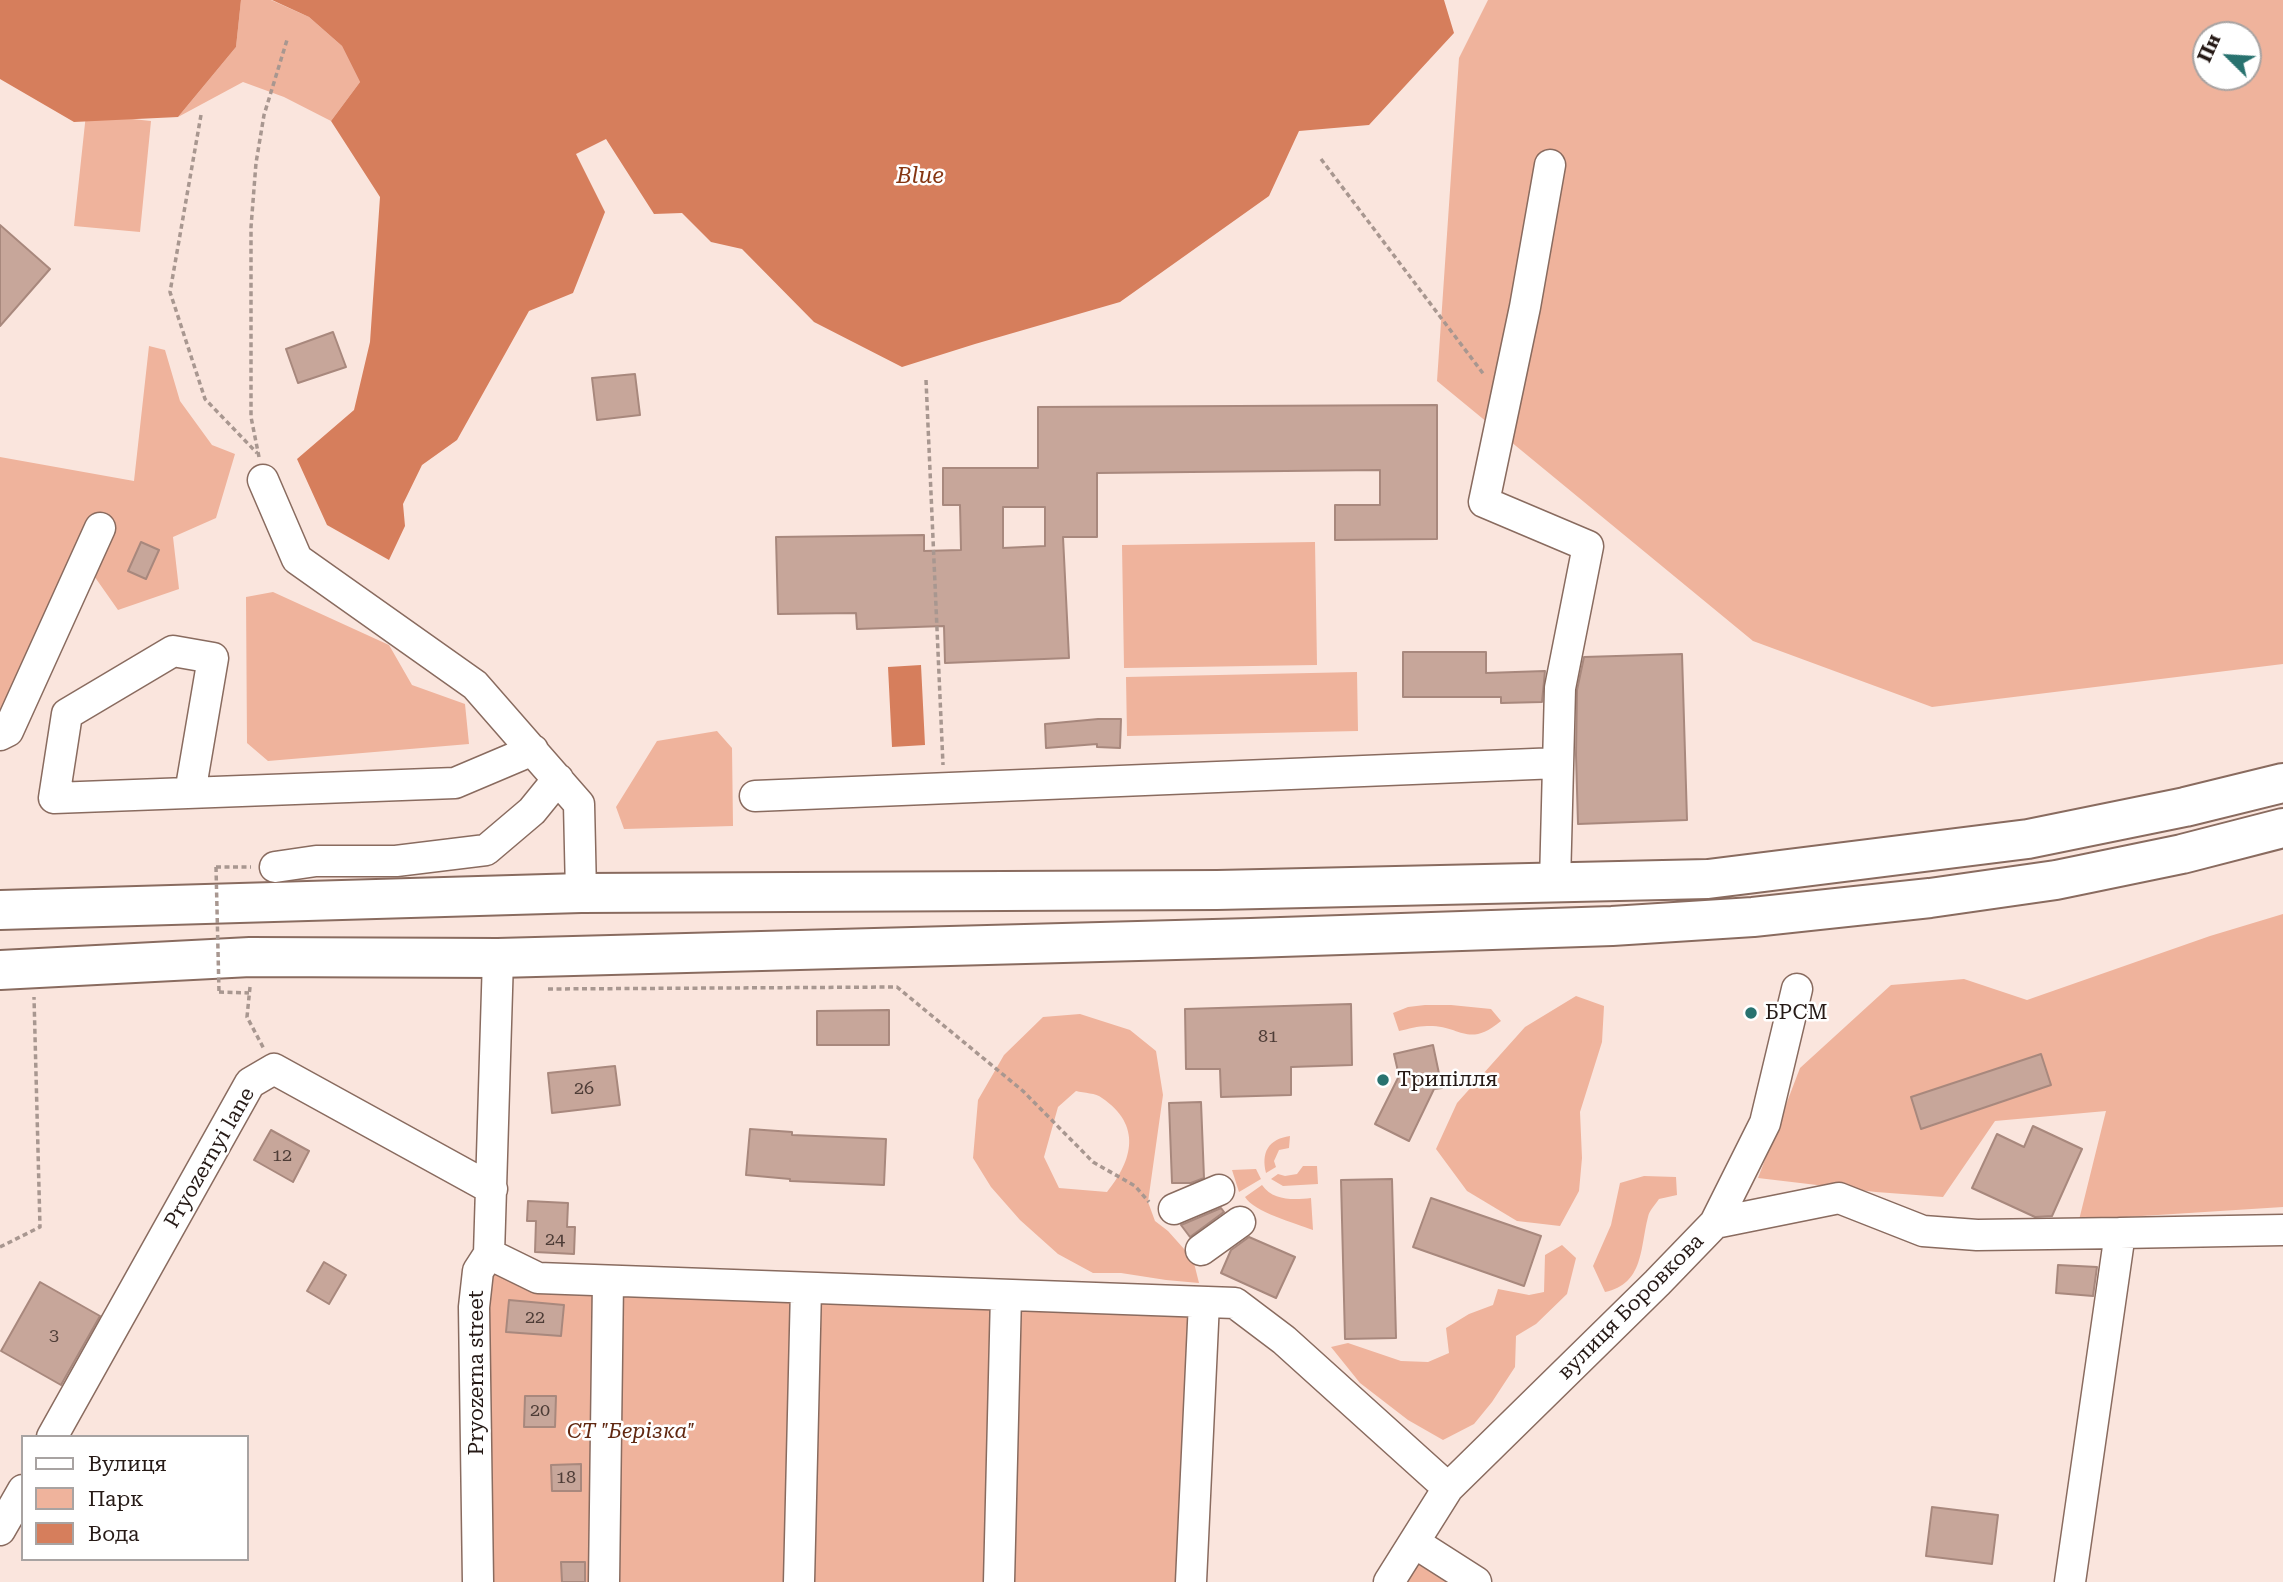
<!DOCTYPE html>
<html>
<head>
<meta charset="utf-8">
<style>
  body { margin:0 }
  #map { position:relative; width:2283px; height:1582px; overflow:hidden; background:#fae5dd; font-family:"Roboto Serif",serif }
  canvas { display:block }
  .legend { position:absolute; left:21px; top:1435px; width:228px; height:126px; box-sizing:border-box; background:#fff; border:2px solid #a8a3a2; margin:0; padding:9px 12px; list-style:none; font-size:21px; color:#261a16 }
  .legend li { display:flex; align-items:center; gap:14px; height:35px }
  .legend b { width:35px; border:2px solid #a8a3a2 }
  .north { position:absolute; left:2192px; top:21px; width:70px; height:70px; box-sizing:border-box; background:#fff; border:2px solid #a8a3a2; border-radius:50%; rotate:294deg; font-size:19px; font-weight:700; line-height:28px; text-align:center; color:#261a16 }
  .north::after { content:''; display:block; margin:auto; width:24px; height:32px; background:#28726f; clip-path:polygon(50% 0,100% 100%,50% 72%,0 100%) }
</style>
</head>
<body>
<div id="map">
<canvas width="2283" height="1582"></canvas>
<ul class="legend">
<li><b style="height:9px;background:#fff"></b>Вулиця</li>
<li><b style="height:19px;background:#efb39c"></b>Парк</li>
<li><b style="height:19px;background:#d67e5c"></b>Вода</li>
</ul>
<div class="north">Пн</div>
</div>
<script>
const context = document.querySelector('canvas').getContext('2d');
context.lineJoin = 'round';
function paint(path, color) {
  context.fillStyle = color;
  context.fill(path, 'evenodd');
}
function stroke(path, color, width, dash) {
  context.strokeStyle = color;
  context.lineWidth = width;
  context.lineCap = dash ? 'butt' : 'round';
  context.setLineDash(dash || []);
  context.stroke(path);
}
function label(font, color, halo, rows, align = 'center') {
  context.font = font + ' "Roboto Serif",serif';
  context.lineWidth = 5;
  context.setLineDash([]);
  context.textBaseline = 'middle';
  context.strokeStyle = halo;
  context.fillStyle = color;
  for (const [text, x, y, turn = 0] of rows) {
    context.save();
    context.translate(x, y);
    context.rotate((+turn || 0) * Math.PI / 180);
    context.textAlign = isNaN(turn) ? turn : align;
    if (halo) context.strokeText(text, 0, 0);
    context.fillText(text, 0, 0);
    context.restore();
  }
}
const green = new Path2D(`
  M241 0H271L309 17 342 46 360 82 331 121 284 97 243 82 178 117 236 47Z
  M1488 0H2283V664L1932 707 1753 641 1437 381 1459 58ZM2206 35H2248V77H2206Z
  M86 114 151 121 140 232 74 226Z
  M149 346 165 350 180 401 212 445 235 454 216 518 173 537 179 589 118 610 92 573 0 721V457L134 481Z
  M1315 542 1317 665 1124 668 1122 545Z
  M273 592 389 645 412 685 465 704 469 744 268 761 247 743 246 597Z
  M1357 672 1358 731 1127 736 1126 677Z
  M717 731 732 748 733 826 624 829 616 807 657 741Z
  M2283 914V1207L2079 1220 2106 1111 1995 1121 1943 1197 1876 1192 1758 1178 1800 1068 1891 985 1964 979 2027 1000 2210 936Z
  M1576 996 1604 1006 1602 1042 1580 1112 1582 1158 1579 1191 1560 1226 1517 1221 1467 1191 1436 1149 1457 1103 1525 1027Z
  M1425 1005H1451L1491 1009 1501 1021C1467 1049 1462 1025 1427 1026 1418 1026 1408 1029 1399 1031L1393 1013 1408 1007Z
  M1080 1014 1130 1030 1156 1051 1163 1095 1148 1202 1155 1221 1168 1231 1193 1259 1199 1283 1166 1280 1121 1273H1093L1058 1254 1020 1220 991 1187 973 1158 978 1100 1004 1055 1043 1017ZM1076 1091C1084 1093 1096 1093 1102 1098 1142 1125 1133 1160 1107 1192L1059 1188 1044 1157 1058 1107Z
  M1290 1136 1289 1148 1279 1150 1274 1161 1276 1167 1266 1173C1261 1153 1268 1139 1290 1136Z
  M1303 1166H1317L1318 1184 1283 1186 1271 1179 1278 1174 1285 1176 1297 1174Z
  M1256 1169 1261 1179 1239 1192 1232 1170Z
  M1644 1176 1676 1177 1677 1195 1659 1199C1655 1205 1649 1211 1648 1217 1640 1248 1644 1284 1605 1292L1593 1266 1611 1225 1620 1183Z
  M1262 1185C1273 1201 1294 1200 1311 1198L1313 1230C1295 1223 1254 1212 1245 1197Z
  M1562 1245 1576 1258 1567 1294 1536 1324 1516 1336 1515 1367 1492 1402 1474 1424 1443 1440 1408 1420 1360 1383 1331 1347 1348 1343 1401 1361 1428 1362 1449 1353 1446 1328 1469 1314 1493 1305 1498 1289 1529 1295 1544 1292 1545 1255Z
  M478 1271 538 1278 1204 1302 1194 1582H477Z
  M1415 1543 1476 1582H1389Z`);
const water = new Path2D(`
  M0 0H241L236 47 178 117 74 122 0 79Z
  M272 0H1444L1454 33 1369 125 1299 131 1269 196 1120 302 975 344 902 367 814 322 742 249 711 242 682 213 654 214 606 139 576 154 605 212 573 293 529 311 457 440 422 465 403 504 405 526 389 560 327 525 297 459 354 410 370 342 380 197 331 121 360 82 342 46 309 17Z
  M921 665 925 745 892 747 888 667Z`);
const building = new Path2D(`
  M0 225 50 269 0 326Z
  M333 332 346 367 298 383 286 349Z
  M635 374 640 415 597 420 592 378Z
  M1437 405V539L1335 540V505H1380V470L1097 473V537H1063L1069 658 945 663 944 626 857 629 856 613 778 614 776 537 924 535V551L961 550 960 505H943V468H1038V407ZM1003 507H1045V546L1003 548Z
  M141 542 159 550 146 579 128 571Z
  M1403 652H1486V673L1545 671 1542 702 1501 703V697H1403Z
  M1682 654 1687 820 1578 824 1576 755 1577 690 1584 657Z
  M1098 719H1121L1120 748 1097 747V744L1046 748 1045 724Z
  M1351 1004 1352 1065 1291 1067V1095L1221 1097 1220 1069H1186L1185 1009Z
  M889 1010V1045H817V1011Z
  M1433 1045 1442 1088 1434 1089 1409 1141 1375 1124 1399 1076 1394 1054Z
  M2041 1054 2051 1085 1921 1129 1911 1097Z
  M615 1066 620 1105 552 1113 548 1073Z
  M1201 1102 1204 1178 1191 1183H1172L1169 1103Z
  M2033 1126 2082 1149 2052 1216 2035 1217 1972 1188 1997 1134 2024 1147Z
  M750 1129 792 1132V1135L886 1139 884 1185 790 1181V1179L746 1175Z
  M271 1130 309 1151 293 1182 254 1160Z
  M1392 1179 1396 1338 1345 1339 1341 1180Z
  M1431 1198 1541 1236 1524 1286 1413 1247Z
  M528 1201 568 1203 567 1227H575L574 1254 535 1252 536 1221H527Z
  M1221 1208 1224 1212 1190 1237 1181 1225Z
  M1249 1237 1295 1257 1276 1298 1221 1273 1231 1250Z
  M324 1262 346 1275 329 1304 307 1291Z
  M2058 1265 2097 1267 2093 1296 2056 1293Z
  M40 1282 100 1316 61 1385 1 1351Z
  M509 1300 564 1305 561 1336 506 1332Z
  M525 1396H556L555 1427H524Z
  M581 1464V1491H552L551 1465Z
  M1932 1507 1998 1515 1992 1564 1926 1556Z
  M561 1562H585V1582H562Z`);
const path = new Path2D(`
  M201 115 170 292 205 399 257 453
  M1321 159 1485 376
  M926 380 943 765
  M259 457 251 417V227L256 163 264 115 287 40
  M216 867H251
  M250 987 247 1017 264 1049
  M548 989 897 987 1023 1091 1093 1162 1135 1186 1149 1202
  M219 992 249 993
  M0 1247 40 1227 34 997`);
const minor = new Path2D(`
  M1550 165 1525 307 1484 502 1588 546 1560 688 1555 883
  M263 480 297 559 475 685 579 804 581 893
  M0 735 8 731 100 528
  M190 793 213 658 173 651 67 714 54 798 455 783 533 750
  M755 796 1558 763
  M275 867 316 861H396L486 850 532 811 558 779
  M1174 1209 1219 1190
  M1715 1223 1839 1198 1923 1231 1977 1235 2120 1233
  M1201 1250 1240 1222
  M489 1254 538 1278 1235 1303 1284 1340 1448 1488
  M52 1437 250 1083 274 1069 492 1189
  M0 1530 23 1490
  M1415 1543 1476 1582
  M478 1582 474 1307 478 1271 489 1254 498 958
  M604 1582 608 1281
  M799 1582 806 1288
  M999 1582 1006 1295
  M1191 1582 1204 1302
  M1389 1582 1448 1488 1657 1283 1715 1223 1765 1123 1797 989
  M2070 1582 2120 1233 2283 1230`);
const major = new Path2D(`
  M0 910 581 893 1217 890 1708 879 2028 839 2185 807 2283 783
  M0 970 250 957 498 958 1251 938 1612 926 1753 917 1930 898 2056 880 2182 854 2283 828`);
const pathBridge = new Path2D(`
  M216 867 219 992`);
const markers = [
  [1751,1013,7,"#28726f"],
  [1383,1080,7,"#28726f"]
];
const numberNames = [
  ["81",1268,1037],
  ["26",584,1089],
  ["12",282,1156],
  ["24",555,1240],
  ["22",535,1318],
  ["3",54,1336],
  ["20",540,1411],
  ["18",566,1478]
];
const poiNames = [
  ["БРСМ",1765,1013],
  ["Трипілля",1397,1080]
];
const streetNames = [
  ["Pryozernyi lane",210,1158,-60],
  ["вулиця Боровкова",1631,1307,-45],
  ["Pryozerna street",477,1373,-90]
];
const parkNames = [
  ["СТ \"Берізка\"",631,1432]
];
const waterNames = [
  ["Blue",920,176]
];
paint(green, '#efb39c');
paint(water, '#d67e5c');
paint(building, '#c7a69a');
stroke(building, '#a8887d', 2);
stroke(minor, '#896b5f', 33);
stroke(major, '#896b5f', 42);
stroke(path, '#a89790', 3.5, [5, 3.5]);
stroke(minor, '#fff', 30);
stroke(major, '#fff', 38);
stroke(pathBridge, '#a89790', 3.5, [5, 3.5]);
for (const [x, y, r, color] of markers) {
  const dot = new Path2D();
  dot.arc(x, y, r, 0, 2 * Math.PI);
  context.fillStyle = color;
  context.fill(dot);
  stroke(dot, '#fff', 2.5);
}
label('18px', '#4e3d37', null, numberNames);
label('21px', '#261a16', '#fff', poiNames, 'left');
label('21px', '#261a16', '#fff', streetNames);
label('italic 21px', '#612811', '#fff', parkNames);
label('italic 23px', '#863612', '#fff', waterNames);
</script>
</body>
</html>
